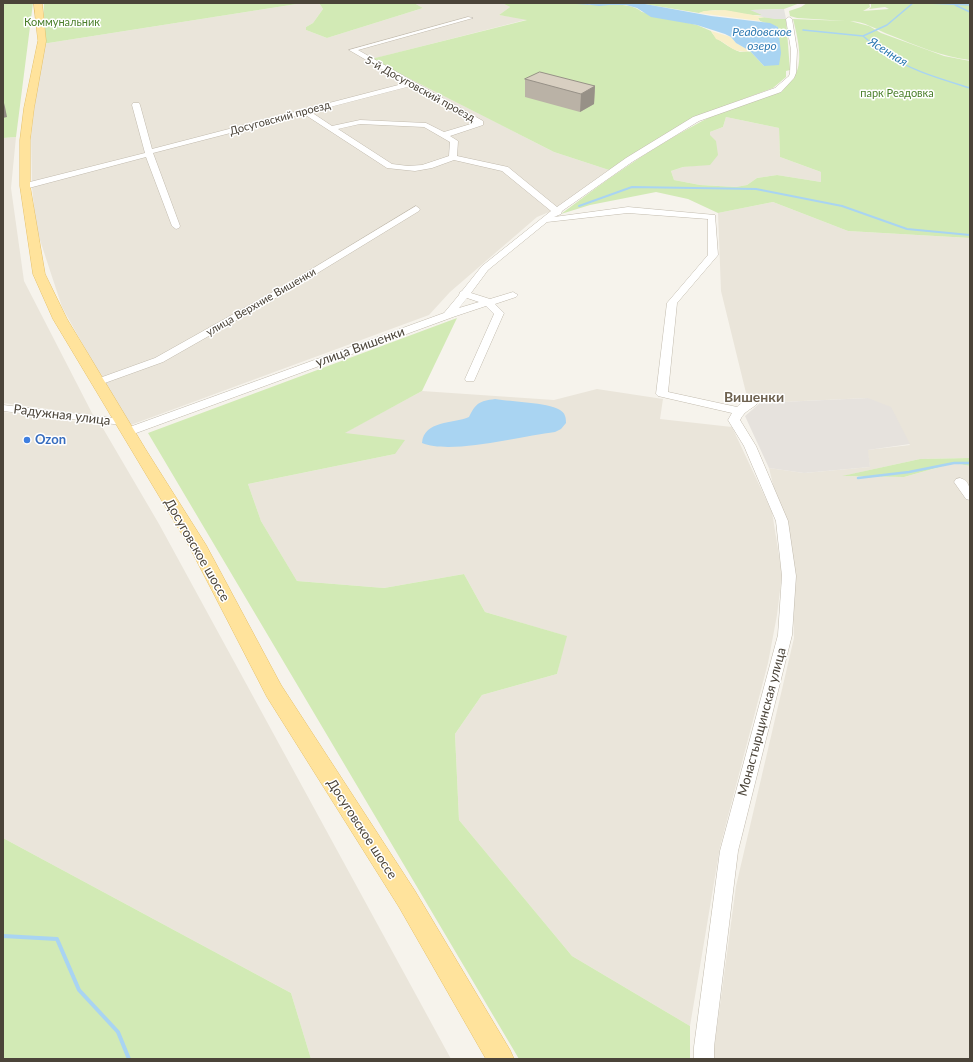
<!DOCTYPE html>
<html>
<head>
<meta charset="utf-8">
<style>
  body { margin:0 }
  #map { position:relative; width:973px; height:1062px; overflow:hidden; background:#f6f3ec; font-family:Lato,sans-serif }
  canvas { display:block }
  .frame { position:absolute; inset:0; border:4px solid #4b4439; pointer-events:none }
</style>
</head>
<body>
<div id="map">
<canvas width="973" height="1062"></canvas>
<div class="frame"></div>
</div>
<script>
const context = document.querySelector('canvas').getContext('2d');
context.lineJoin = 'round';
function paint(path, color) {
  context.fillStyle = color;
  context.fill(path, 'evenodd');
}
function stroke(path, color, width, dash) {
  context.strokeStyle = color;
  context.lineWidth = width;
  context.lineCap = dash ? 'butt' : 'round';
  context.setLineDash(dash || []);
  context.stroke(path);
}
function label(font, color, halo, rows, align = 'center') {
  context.font = font + ' Lato,sans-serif';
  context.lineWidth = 3;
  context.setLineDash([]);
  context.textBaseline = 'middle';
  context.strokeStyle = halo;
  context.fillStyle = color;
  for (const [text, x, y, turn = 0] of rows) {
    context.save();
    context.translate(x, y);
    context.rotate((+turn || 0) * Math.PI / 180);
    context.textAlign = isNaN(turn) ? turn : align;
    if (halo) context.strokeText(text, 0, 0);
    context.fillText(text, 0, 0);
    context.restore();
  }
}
const residential = new Path2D(`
  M303 3H319L323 9 313 23 306 27V30L327 38 423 8 414 3H502L510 7 499 15 529 19 372 59 554 152 609 170 554 210 537 217 450 292 429 315 128 426 62 307 36 228 32 187 31 136 42 44Z
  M726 117 779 128 780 157 821 172V182L777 175 757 178 747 185 736 187 700 185 674 180 671 171 683 167 710 164V132L723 127Z
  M16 137 11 188 24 281 93 415 3 403V138Z
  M773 202 848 231 970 238V458L920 459 843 476 904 477 954 463 970 466V1059H714V1050L736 886 794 638 793 609 781 518 769 468 804 473 870 467 867 450 910 445 868 398 760 403 748 401 721 291 718 213Z
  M597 389 663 399 660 419 732 427 772 512 782 574 777 615 768 663 720 847 690 1026 572 956 459 820 455 734 482 695 557 674 566 636 485 612 464 574 384 588 297 581 261 521 248 484 395 454 344 433 422 391 554 400Z
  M3 412 101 425 159 524 451 1059H311L291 993 3 838Z`);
const industrial = new Path2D(`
  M868 398 891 407 910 444 868 450 870 467 804 473 769 468 745 416 760 403Z`);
const green = new Path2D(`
  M3 3H33L16 137 3 138Z
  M44 3H303L42 44Z
  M319 3H414L423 8 327 38 306 30V27L313 23 323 9Z
  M502 3H584V4C602 7 627 0 642 12L697 25 711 31C714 38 732 49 740 52 743 52 747 51 750 51L764 66 779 44 778 27 760 21 758 18C767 16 776 19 786 19L790 70 786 71V77L773 88 722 107 609 170 554 152 371 59 527 20 499 15 510 7Z
  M638 3H800L784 9 752 10 763 15C742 17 720 5 699 13Z
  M807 3H869L870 7 863 11 889 9 885 7 869 9 871 7V3H970V60C943 57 915 45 890 35 877 30 864 21 850 21L869 26 881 33 944 56 970 61V238L848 231 773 202 718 213 688 199 656 192 590 205 561 214C604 182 647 150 695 125 708 117 723 112 737 106 756 98 780 95 793 78 805 64 797 35 793 19L846 21 797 18 790 16 789 11 801 7ZM726 117 779 128 780 157 821 172V182L777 175 757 178 747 185 736 187 700 185 674 180 671 171 683 167 710 165 718 155 716 141 710 135V132L723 127Z
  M457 318 422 391 345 433 405 440 395 454 248 484 261 521 297 581 384 588 464 574 485 612 567 636 557 674 482 695 455 734 459 820 572 956 690 1026V1059H519L148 433Z
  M970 458V466L954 463 904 477 842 476 920 459Z
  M3 838 291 993 311 1059H3Z`);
const sand = new Path2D(`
  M725 10 764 17 758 18 760 21 699 13 704 11Z
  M711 31 731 37 736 43 750 51C732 54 730 44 716 39Z`);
const parking = new Path2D(`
  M784 9 786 19H774L758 16 762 15 750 10Z`);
const water = new Path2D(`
  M584 3 645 4 711 16 770 23 778 27 781 53 779 65 764 66 750 51 736 43 731 37 725 34 697 25 651 17 637 8 626 5H609L599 6 584 4Z
  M495 399C512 402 546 402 560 410 565 413 566 417 566 423L561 429 555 432C522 436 451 455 422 443 424 420 453 424 469 417 476 403 479 401 495 399Z`);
const streamFar3 = new Path2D(`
  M572 3 588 4
  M913 3 887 25 863 36C870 42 877 48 885 53 911 71 941 79 970 88
  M927 3 970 5
  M955 5 970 12
  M803 30 863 36`);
const streamFar2 = new Path2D(`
  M579 206 632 187 756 189 842 206 907 229 970 235`);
const streamFar1 = new Path2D(`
  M858 478 909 472 954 463H970`);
const stream = new Path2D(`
  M3 936 57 939 79 990 118 1032 129 1059`);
const minor = new Path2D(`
  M468 17 473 18 358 50 483 121V125L450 136 458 141 457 156 508 167 557 207 626 158 693 117 775 88 789 76 790 73 791 50 786 19 789 17 792 19 797 50 796 73 794 78 781 92 699 121 632 162 562 211 561 214 554 217 628 207 715 215 718 255 677 303 668 392 737 407C742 402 749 399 756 401L758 403C751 410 745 410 740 420L756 446 788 521 796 576 792 635 738 851 714 1047V1059H694V1047L720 851 778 635 782 576 776 521 744 446 728 420 732 413 658 396 656 394 667 303 708 255V219L628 213 547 222 488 270 471 293 490 299 513 292 518 295 516 297 495 304 504 313 474 381H466L465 379 494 314 486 306 453 317 128 436 124 435 122 432 124 429 444 313 459 295 460 292 462 291 482 266 551 211 502 171 454 160 432 168 415 171 387 168 304 114 153 153 180 226 179 228 176 229 172 226 146 157 25 189 21 186 22 184 145 153 132 105 133 103H139L140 105 152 149 406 83 349 50ZM411 86 474 123 444 132 426 123 360 120 332 126 311 112ZM360 124 424 127 450 142 449 156 422 165 408 166 392 164 338 129ZM467 298 479 302 459 308Z
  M416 206 420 209 419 211 293 288 163 362 102 384 98 385 92 382 94 380 155 358 287 284Z
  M3 405 122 419 126 420 128 422 126 424 122 425 3 411Z
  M960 478C971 481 970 491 970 500L966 499 954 482 956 479Z`);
const major = new Path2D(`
  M34 3H42L46 41 34 108 30 140V186L45 274 67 319 146 450 206 545 281 685 415 891 510 1050 514 1059H486L399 907 267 697 189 546 53 319 33 274 20 186V140L24 108 38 41Z`);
const wall = new Path2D(`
  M525 79 595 86 594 104 580 112 525 97Z`);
const shadedWall = new Path2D(`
  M595 86 594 104 580 112 581 94Z
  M3 99 5 107 7 117 3 118Z`);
const building = new Path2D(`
  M540 72 595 86 581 94 525 79Z`);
const markers = [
  [27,440,4,"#3f7fe0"]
];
const farParknames = [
  ["Коммунальник",62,22],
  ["парк Реадовка",897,93]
];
const farStreetnames = [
  ["5-й Досуговский проезд",420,89,29],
  ["Досуговский проезд",280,118,-15],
  ["улица Верхние Вишенки",261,302,-30]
];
const farWaternames = [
  ["Реадовское",762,32],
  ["озеро",762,46],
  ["Ясенная",888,52,32]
];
const streetNames = [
  ["улица Вишенки",360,347,-20],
  ["Радужная улица",62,415,7],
  ["Досуговское шоссе",197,550,60],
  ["Монастырщинская улица",762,722,-75],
  ["Досуговское шоссе",362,829,57]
];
const shopNames = [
  ["Ozon",35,440]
];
const neighbourhoodNames = [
  ["Вишенки",754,397]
];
paint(residential, '#eae5da');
paint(industrial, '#e6e2dd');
paint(green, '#d2eab5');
paint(sand, '#f9efc9');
paint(parking, '#e5e3e0');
paint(water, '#a9d4f2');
stroke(streamFar3, '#a9d4f2', 1.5);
stroke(streamFar2, '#a9d4f2', 2);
stroke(streamFar1, '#a9d4f2', 2.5);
stroke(stream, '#a9d4f2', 4);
stroke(minor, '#c2bbae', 1);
stroke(major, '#e6c16a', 1);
paint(minor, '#fff');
paint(major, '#ffe39c');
paint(wall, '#bab2a6');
paint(shadedWall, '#979187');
paint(building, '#d8cfc1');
stroke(building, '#979187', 1);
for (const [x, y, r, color] of markers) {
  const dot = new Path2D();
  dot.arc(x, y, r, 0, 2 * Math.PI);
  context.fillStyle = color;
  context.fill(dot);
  stroke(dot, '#fff', 1.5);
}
label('11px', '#4a7f2a', '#fff', farParknames);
label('11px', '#4b4439', '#fff', farStreetnames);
label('italic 12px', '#2e7ab2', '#fff', farWaternames);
label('13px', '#4b4439', '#fff', streetNames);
label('bold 13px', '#366cbe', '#fff', shopNames, 'left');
label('bold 14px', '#6e6250', '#fff', neighbourhoodNames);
</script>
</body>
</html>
